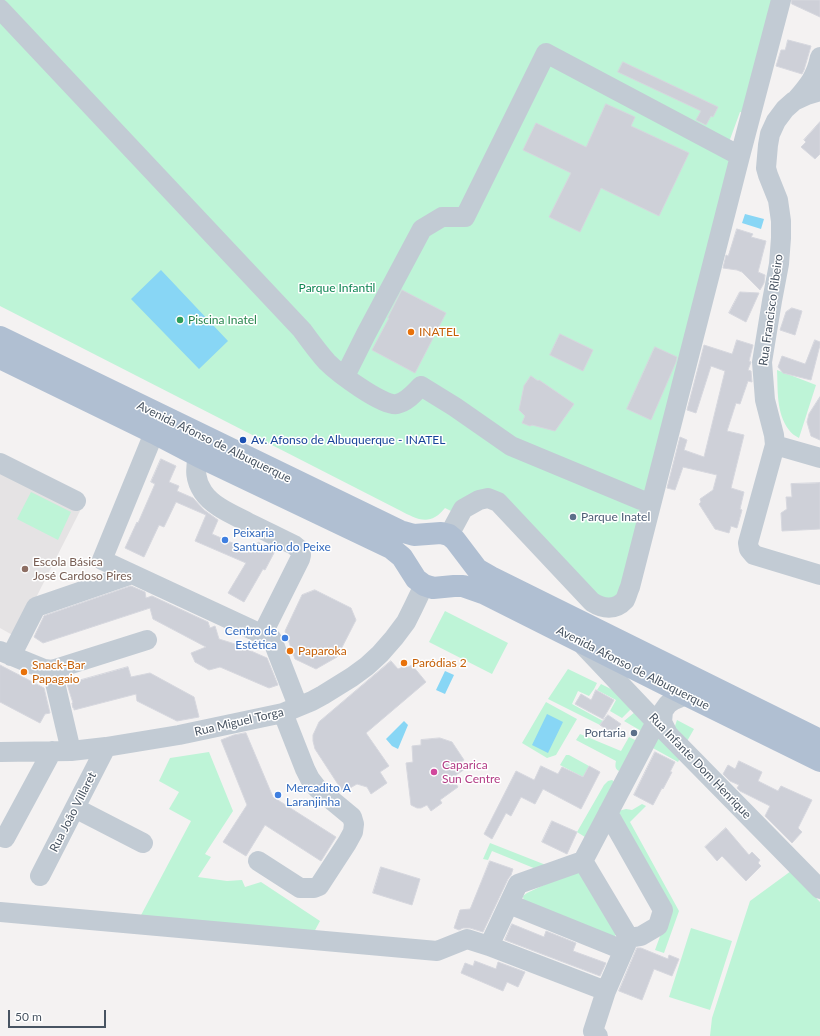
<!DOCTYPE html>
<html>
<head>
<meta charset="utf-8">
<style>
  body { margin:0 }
  #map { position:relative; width:820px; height:1036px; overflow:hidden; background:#f4f2f2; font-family:Lato,sans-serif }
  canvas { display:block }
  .scale { position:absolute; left:8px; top:1010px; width:98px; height:18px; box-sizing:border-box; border:2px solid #485462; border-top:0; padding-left:5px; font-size:12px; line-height:14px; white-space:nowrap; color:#485462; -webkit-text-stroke:3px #fff; paint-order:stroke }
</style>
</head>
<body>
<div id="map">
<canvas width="820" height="1036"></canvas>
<div class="scale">50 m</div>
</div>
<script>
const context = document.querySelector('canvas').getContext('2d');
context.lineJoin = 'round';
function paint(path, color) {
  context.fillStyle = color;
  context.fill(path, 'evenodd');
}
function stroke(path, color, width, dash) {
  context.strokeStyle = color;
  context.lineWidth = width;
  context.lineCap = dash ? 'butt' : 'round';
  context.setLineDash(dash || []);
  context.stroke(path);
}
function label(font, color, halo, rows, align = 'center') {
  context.font = font + ' Lato,sans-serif';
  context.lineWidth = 3;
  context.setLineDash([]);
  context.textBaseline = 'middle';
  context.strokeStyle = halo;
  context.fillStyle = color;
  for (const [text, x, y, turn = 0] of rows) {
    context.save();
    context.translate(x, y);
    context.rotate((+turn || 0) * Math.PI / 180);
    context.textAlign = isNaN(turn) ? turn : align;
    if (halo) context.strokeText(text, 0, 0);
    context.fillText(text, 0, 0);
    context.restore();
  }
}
const education = new Path2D(`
  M0 470 81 509 16 637 0 628Z`);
const green = new Path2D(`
  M0 0H774L746 113 740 112 725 153 734 157 620 594 602 603 501 498 453 512 445 508C442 511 439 515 435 517 424 524 411 516 401 511L0 306Z
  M777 370 816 385 799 438C795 436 791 433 789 430 776 413 778 390 777 370Z
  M31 492 71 512 58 540 17 519Z
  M445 611 508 643 492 674 429 642Z
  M568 669 597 683 594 689 589 696 578 691 572 704 603 721 600 725 548 699Z
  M601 684 615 691 631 709 622 718 610 711 616 700 597 690Z
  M546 702 577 719 556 755 547 758 522 743Z
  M635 712 644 723 643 732 624 721Z
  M677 720 694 729 686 743 674 729Z
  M580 734 621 751 629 737 639 742 619 771C615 769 615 766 616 761L576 740Z
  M656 738 661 739 680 758 678 762 651 747Z
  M209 752 233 811 205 854 211 857 198 877 227 881 242 880 245 887 261 882 320 921 313 934 139 919 191 821 169 809 179 792 159 781 170 758Z
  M566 755H569L589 766 583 777 560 765Z
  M612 780 616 783 585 837 577 832 604 785 608 781Z
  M642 804 646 806 630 822 679 911 664 953 655 950 670 909 618 811 626 809 632 810Z
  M490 843 546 865 541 871 492 851 488 860 483 859Z
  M582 871 617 933 615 936H612L524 903 523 896 527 893 571 872Z
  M791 871 820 902V1036H710L712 1018 750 901Z
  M691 928 732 941 710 1010 669 997Z`);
const water = new Path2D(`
  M745 214 764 219 761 229 742 223Z
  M161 270 228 341 199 369 131 299Z
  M445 671 454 675 445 694 436 690Z
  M547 714 563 722 548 753 532 745Z
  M404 721 408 725 398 749 392 746 386 739Z`);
const building = new Path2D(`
  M792 0H820V17L792 4Z
  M788 40 811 46 804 70 802 74 776 66 781 50H785Z
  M623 62 718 107 713 117 711 116 706 125 696 120 701 111 618 72Z
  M606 104 635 117 631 126 689 153 659 216 601 188 580 232 549 217 571 173 523 150 536 123 586 147Z
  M820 122V154L815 159 801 147 806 142 804 140Z
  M737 229 753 234 751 237 766 241 758 272 765 275 764 283 760 290 742 272 737 270 723 268 726 255 728 256Z
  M402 290 446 313 415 373 372 350 389 318H388Z
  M740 292 759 293 746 322 729 313Z
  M792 308 802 311 795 335 780 330 786 312Z
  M560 334 593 350 583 371 550 355Z
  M737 340 753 345 749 361 751 362 748 370 751 371 752 382 748 381 740 404 736 403 727 431 744 435 731 488 744 492 740 509 742 510 737 528 731 526 729 533 715 529 699 504 701 502 700 499 713 490 717 475 683 467 675 490 667 488 680 437 687 440 684 450 704 457 725 371 711 366 696 413 687 410 704 345 732 354Z
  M815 340 820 342V345L811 380 783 373 778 367 782 356 805 364Z
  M655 347 677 357 676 362 651 420 627 409Z
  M531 376 538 381 539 380 574 404 555 431 532 425 530 426 522 423 525 416 519 410 524 386Z
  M820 397V440L811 436 807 422 809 414Z
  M161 459 176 466 169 482 179 486 177 491 193 498 204 510 218 520 212 534 253 552 258 542 275 551 265 570 263 569 244 602 228 593 246 563 195 541 206 515 176 502 164 527 159 525 144 557 125 548 137 522 138 523 155 484 151 482Z
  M820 483V529L782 531 781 513 787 509 786 497H792L791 484Z
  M131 586 145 592 146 598 152 596 208 622 210 628 215 626 219 639 235 644 267 658 278 685 269 688 220 667 209 670 195 662 191 653 206 647 153 619 150 608 43 643 34 637 44 616Z
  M315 590 351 608 356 620 337 657 316 669 295 659 285 631 302 595Z
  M391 661 398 669 403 667H408L412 665 426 682 366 733 389 766 380 772 387 783 371 794 367 787 357 784 343 792 315 749 313 741V735L319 722Z
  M0 665 44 688 50 713 45 714 40 723 0 702Z
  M128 667 131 677 150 673 194 697 199 717 177 721 137 701 136 694 74 710V708H73L72 703H73L67 684Z
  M596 690 614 700 603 719 575 704 581 694 591 700Z
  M608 715 621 724 613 734 600 725Z
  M246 733 273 797 336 837 321 861 265 825 246 856 223 842 247 805 221 740 234 735Z
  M440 738 452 742 464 760 461 762 465 769 456 775 459 778 455 782 458 787 440 800 442 803 431 811 427 805 421 808H417L411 805 406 763 413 762 412 746 421 745V740Z
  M655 752 675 762 670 772H672L663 789 662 788 653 805 634 795Z
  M739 761 762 772 758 781 778 791 781 786 812 800 798 828 802 832 792 843 765 816 770 806 740 791 737 788 739 785 730 781 723 774 728 765 735 769Z
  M541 766 558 774 562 767 583 777 589 766 600 772 581 809 543 789 535 804 521 797 511 816 506 813 492 839 484 834 516 771 534 780Z
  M552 821 577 832 567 854 542 842Z
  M726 828 749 855 752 852 760 860 758 863 761 866 746 881 722 856 717 861 705 847Z
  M490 861 513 869 511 875 508 879 483 932 470 928H463L459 930 454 928 460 910 470 909Z
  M381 867 420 879 412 905 373 893Z
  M512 924 544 937 546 931 576 943 573 951 606 963 600 976 505 940Z
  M637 948H641L668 959 669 955 679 959 672 976 654 969 642 1000 619 991Z
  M475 961 496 969 498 962 525 972 518 987 507 982 503 991 461 973 465 963 473 966Z`);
const minor = new Path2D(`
  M0 9 302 330C310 341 318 352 327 362 337 372 383 407 397 404 407 402 414 393 421 386L455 407 511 446 641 500
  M820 91 807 95 794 101 785 109 776 121 770 134 768 145 766 168 768 175 778 200 781 221V238L779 264 772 301 762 362 765 400 774 435 775 445 748 543 749 549 754 555 820 575
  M796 100C808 86 816 77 820 57
  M345 376 366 334 422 229 442 217H465L546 53 740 156
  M154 433 102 560 272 639 298 706
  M775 445 820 458
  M198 456C195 470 195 480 203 492 213 507 234 515 249 523 264 530 279 538 294 545L300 550 301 555 300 559 262 635
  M0 463 76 501
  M449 535 463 509 479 500 488 498 498 502 592 602C603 609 615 611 625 600 627 596 628 591 630 587L740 156 781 0
  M584 646 656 722 820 889
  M0 651 44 669 52 670 71 751
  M11 656 36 607 132 574
  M52 670 147 640
  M668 734 662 722 663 711 668 704 674 700 686 695
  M0 752 71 751 106 747 179 735 283 713 312 701 323 695 352 677 367 666 380 654 394 638 406 622 413 608 424 585
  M75 808 143 843
  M608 813 663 910 658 926 641 936 629 938
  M0 836 5 838 52 751
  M258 861 300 888H314L319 886 347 843 353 832 354 824 352 817 317 788 310 779 305 769 283 713
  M40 876 106 747
  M509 904 623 950
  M0 912 437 951 467 939 489 946 606 991
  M629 938 583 861 656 722
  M489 946 518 884 583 861
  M598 1036 593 1031 606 991 629 938`);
const major = new Path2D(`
  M0 337 400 531 414 535 441 533 449 535 455 540 477 569 491 577 820 740
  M0 358 154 433 198 456 391 548 402 557 416 579 424 585 433 588 454 586H463L483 593 686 695 820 761`);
const markers = [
  [180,320,4,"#2e9e5b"],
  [411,332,4,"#e8710a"],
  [243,440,4,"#1a4fb4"],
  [573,517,4,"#5c6f8a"],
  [225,540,4,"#3f7fe0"],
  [25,569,4,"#8d6e63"],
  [285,638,4,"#3f7fe0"],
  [290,651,4,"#e8710a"],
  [404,663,4,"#e8710a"],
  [24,672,4,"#e8710a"],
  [634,733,4,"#5c6f8a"],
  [434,772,4,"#d1479c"],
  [278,795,4,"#3f7fe0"]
];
const parkNames = [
  ["Parque Infantil",337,288]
];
const streetNames = [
  ["Rua Francisco Ribeiro",771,310,-82],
  ["Avenida Afonso de Albuquerque",214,442,26],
  ["Avenida Afonso de Albuquerque",633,668,27],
  ["Rua Miguel Torga",239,722,-13],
  ["Rua Infante Dom Henrique",700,766,46],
  ["Rua João Villaret",73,812,-63]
];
const leisureNames = [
  ["Piscina Inatel",188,320]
];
const foodNames = [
  ["INATEL",419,332],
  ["Paparoka",298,651],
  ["Paródias 2",412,663],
  ["Snack-Bar",32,665],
  ["Papagaio",32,679]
];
const transitNames = [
  ["Av. Afonso de Albuquerque - INATEL",251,440]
];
const serviceNames = [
  ["Parque Inatel",581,517],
  ["Portaria",626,733,"right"]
];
const shopNames = [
  ["Peixaria",233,533],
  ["Santuario do Peixe",233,547],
  ["Centro de",277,631,"right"],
  ["Estética",277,645,"right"],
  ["Mercadito A",286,788],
  ["Laranjinha",286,802]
];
const educationNames = [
  ["Escola Básica",33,562],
  ["José Cardoso Pires",33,576]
];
const hotelNames = [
  ["Caparica",442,765],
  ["Sun Centre",442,779]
];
paint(education, '#e5e3e4');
paint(green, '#bef4d7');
paint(water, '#88d6f5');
paint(building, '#ced0d8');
stroke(building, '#d6d7de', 1);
stroke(minor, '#c2cbd4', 20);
stroke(major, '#b0bfd2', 22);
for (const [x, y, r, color] of markers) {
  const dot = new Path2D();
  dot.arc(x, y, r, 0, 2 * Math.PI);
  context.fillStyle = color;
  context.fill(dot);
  stroke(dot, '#fff', 1.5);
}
label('12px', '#0f8653', '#fff', parkNames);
label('12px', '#485462', '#fff', streetNames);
label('12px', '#27864d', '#fff', leisureNames, 'left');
label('12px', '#c56008', '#fff', foodNames, 'left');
label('12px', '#164399', '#fff', transitNames, 'left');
label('12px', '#4e5e75', '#fff', serviceNames, 'left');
label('12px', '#366cbe', '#fff', shopNames, 'left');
label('12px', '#785e54', '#fff', educationNames, 'left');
label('12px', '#b23c85', '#fff', hotelNames, 'left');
</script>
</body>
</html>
